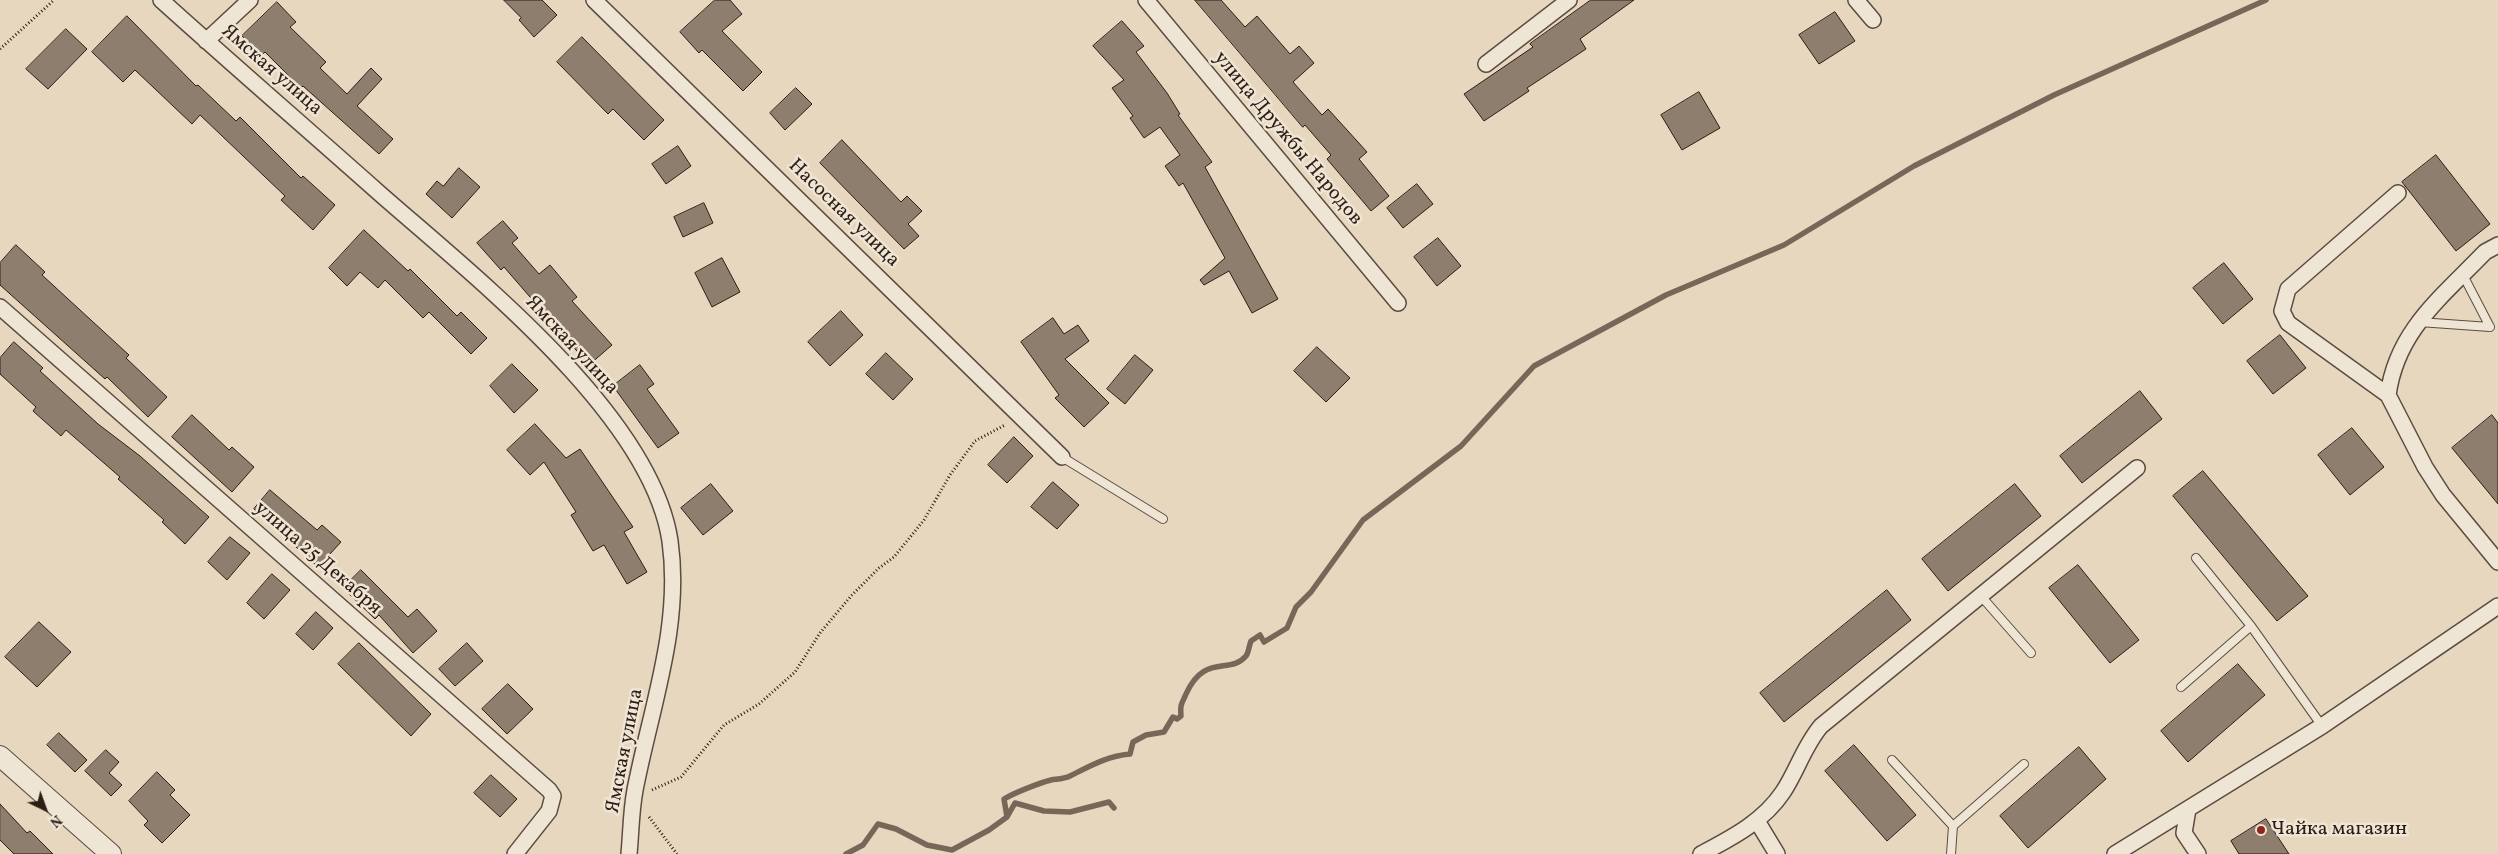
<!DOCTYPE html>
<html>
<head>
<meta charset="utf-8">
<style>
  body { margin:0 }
  #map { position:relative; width:2498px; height:854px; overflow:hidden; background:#e7d7bf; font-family:Vollkorn,serif }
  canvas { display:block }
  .north { position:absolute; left:20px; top:784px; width:50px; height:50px; -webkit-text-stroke:4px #efe5d5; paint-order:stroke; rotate:138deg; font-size:14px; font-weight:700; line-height:20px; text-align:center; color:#2e1d15 }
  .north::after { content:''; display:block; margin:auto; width:18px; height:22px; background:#2e1d15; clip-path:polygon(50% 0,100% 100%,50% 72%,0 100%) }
</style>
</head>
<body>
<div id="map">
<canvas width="2498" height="854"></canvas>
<div class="north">N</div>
</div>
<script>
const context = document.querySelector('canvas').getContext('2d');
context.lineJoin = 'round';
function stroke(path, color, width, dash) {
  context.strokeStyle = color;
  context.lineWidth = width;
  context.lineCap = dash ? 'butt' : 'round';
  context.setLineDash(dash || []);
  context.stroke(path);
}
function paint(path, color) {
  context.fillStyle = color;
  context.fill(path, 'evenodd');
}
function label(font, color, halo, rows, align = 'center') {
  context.font = font + ' Vollkorn,serif';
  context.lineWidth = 5;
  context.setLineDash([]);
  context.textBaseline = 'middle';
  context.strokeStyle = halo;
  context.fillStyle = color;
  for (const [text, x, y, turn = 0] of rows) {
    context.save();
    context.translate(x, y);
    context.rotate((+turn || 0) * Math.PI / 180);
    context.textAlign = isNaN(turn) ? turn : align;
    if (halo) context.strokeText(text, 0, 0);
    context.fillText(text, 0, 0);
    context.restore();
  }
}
const stream = new Path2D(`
  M1007 817 1015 803 1044 811 1070 812 1109 802 1114 808
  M846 854 863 845 878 824 896 829 927 845 952 850 989 830 1007 817 1004 799C1014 793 1039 783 1051 780 1057 779 1064 779 1070 776 1090 766 1107 756 1130 754L1133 742 1146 735 1164 732 1173 717 1177 719 1181 716C1180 703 1182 704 1186 694 1204 653 1230 675 1246 656 1249 652 1249 645 1251 641L1260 635 1264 642 1287 628 1296 607 1311 592 1363 520 1461 446 1534 366 1666 295 1784 245 1914 166 2054 95 2266 0`);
const building = new Path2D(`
  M504 0H542L557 15 534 37 519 20 521 18Z
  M715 0H730L742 14 722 31 762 72 743 91 702 50 699 53 680 32Z
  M1195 0H1221L1245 27 1257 16 1290 54 1299 46 1314 63 1293 82 1322 115 1328 109 1367 152 1359 159 1389 196 1371 211 1327 159 1331 155 1305 125 1303 127Z
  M1591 0H1634L1580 39 1586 49 1527 88 1529 91 1484 121 1464 94 1533 47 1530 44Z
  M277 2 296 22 290 27 326 62 320 68 347 94 371 68 382 79 357 106 393 139 379 154 303 86 301 88 265 52 262 55 242 36Z
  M1835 12 1855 41 1819 64 1799 35Z
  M127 16 196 86 198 85 236 121 240 117 301 178 303 176 335 205 313 230 281 200 285 196 200 115 192 124 135 70 123 82 92 52Z
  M1122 21 1144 46 1136 52 1167 93 1180 114 1178 115 1212 162 1205 167 1278 299 1252 313 1229 271 1204 285 1200 280 1225 258 1183 183 1179 186 1165 166 1180 155 1160 127 1144 138 1130 118 1133 116 1112 88 1124 80 1093 46Z
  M66 29 87 49 48 89 26 69Z
  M582 37 664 120 644 140 613 109 608 114 557 62Z
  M796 88 812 104 785 130 770 113Z
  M1699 92 1720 128 1682 150 1661 115Z
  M842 140 901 202 907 196 922 211 908 224 919 236 904 249 820 163Z
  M678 146 691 166 666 184 652 164Z
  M2436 155 2490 224 2456 251 2402 182Z
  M459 168 480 187 452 218 426 194 437 181 443 186Z
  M1417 184 1433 204 1403 228 1387 208Z
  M704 203 713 223 683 237 674 217Z
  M503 221 518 238 512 243 539 274 550 265 577 297 572 301 612 345 589 365 504 267 501 270 477 243Z
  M364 230 408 271 410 269 457 316 461 312 487 338 471 354 429 312 423 318 385 280 378 288 360 272 347 286 329 268Z
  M1438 238 1461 266 1437 286 1414 257Z
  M16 245 45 272 42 275 129 355 126 358 167 397 148 417 107 377 105 379 0 285V263Z
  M722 258 740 292 712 307 695 273Z
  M2224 263 2253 299 2223 324 2193 288Z
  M841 311 863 335 830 366 808 342Z
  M1053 318 1064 334 1078 325 1089 341 1065 359 1109 403 1084 427 1055 398 1059 395 1021 342Z
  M2280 335 2306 368 2273 394 2247 361Z
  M14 342 43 368 40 371 98 424 140 456 209 517 185 544 162 522 164 520 118 479 120 477 66 430 61 436 33 411 36 407 0 374V358Z
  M1317 347 1350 378 1326 402 1294 371Z
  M886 353 913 379 893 400 866 374Z
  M1135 355 1153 370 1125 404 1107 389Z
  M512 364 538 390 514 413 490 386Z
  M640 365 654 384 647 389 679 433 658 448 613 386Z
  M2140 391 2162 419 2082 483 2060 456Z
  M192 415 229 450 232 447 254 467 232 492 172 437Z
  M2492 415 2498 423V504L2452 448Z
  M535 424 566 458 580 449 633 527 624 532 647 572 627 584 604 545 593 551 571 515 576 512 544 462 530 475 507 450Z
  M2352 428 2384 467 2350 495 2318 455Z
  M1014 437 1033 456 1007 483 988 465Z
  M2203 471 2308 596 2277 621 2173 496Z
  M1053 482 1079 505 1057 529 1031 507Z
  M711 484 733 511 703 535 681 508Z
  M2015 484 2041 516 1948 591 1922 559Z
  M270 490 317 530 322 525 341 542 318 567 254 509Z
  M230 537 250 553 227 580 208 562Z
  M2078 565 2139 640 2110 663 2049 588Z
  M361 570 408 617 417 609 437 631 413 653 379 615 375 619 343 588Z
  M272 574 290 590 264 619 247 603Z
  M1887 590 1911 620 1784 722 1760 693Z
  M316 612 333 628 313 650 296 634Z
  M39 622 71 652 37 687 5 657Z
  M359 643 431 714 411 736 338 664Z
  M467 643 483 661 455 686 439 669Z
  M2238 664 2265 695 2188 762 2161 731Z
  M508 684 533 709 507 734 482 709Z
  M59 733 87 760 75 772 47 745Z
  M1854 745 1916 815 1887 841 1825 771Z
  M2079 747 2106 779 2028 848 2000 816Z
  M106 750 119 762 109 773 122 785 111 796 85 771Z
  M157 772 175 790 170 795 190 815 162 843 144 825 148 821 129 801Z
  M491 775 517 799 500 817 474 793Z
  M0 804 27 833 30 831 53 854H14L0 840Z
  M2266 819 2289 854H2239L2231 841Z`);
const path = new Path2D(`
  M0 49 54 0
  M652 790 681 777 724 725 759 704 795 672 820 633 851 596 879 568 894 557 924 520 950 475 975 441 1005 425
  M649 817 677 854`);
const service = new Path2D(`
  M2463 275 2490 327
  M2419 322 2490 327
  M1062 457 1163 519
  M2196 558 2251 626 2322 726
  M1980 595 2031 653
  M2181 687 2251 626
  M1892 760 1953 826
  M1951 854 1953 826 2024 764`);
const minor = new Path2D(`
  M161 0C233 65 306 128 378 192 471 274 651 414 670 541 682 626 651 707 635 790 631 811 631 833 629 854
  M594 0 1062 457
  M1146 0 1398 303
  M1856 0 1873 20
  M206 41 250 0
  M1486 64 1569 0
  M2398 193 2288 289 2282 311 2288 323 2388 395 2425 467 2443 495 2498 562
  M0 307 549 790 553 796 549 811 515 854
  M2388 395C2397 330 2442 297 2485 252L2498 245
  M2188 809 2184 833 2198 854
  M1757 821 1777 854
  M1701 854C1731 838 1763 822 1783 792 1797 771 1804 746 1821 726L2137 468
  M2115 854 2322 726 2498 606`);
const tertiary = new Path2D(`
  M0 756 111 854`);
const markers = [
  [2261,830,5,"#8f2418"]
];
const streetNames = [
  ["Ямская улица",271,71,41],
  ["улица Дружбы Народов",1287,139,50],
  ["Насосная улица",843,214,44],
  ["Ямская улица",571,346,47],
  ["улица 25 Декабря",317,559,41],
  ["Ямская улица",626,751,-79]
];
const poiNames = [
  ["Чайка магазин",2271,830]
];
stroke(stream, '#776758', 5.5);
paint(building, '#8e7e6d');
stroke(building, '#2e1d15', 1);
stroke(service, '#5c4c40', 10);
stroke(minor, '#5c4c40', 18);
stroke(tertiary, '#5c4c40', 22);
stroke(path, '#2e1d15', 3, [1, 2.5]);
stroke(service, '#efe5d5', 8);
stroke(minor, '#efe5d5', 15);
stroke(tertiary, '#efe5d5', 20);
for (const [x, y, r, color] of markers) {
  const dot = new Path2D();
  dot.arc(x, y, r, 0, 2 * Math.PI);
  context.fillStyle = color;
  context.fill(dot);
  stroke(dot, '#efe5d5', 2);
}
label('20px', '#2e1d15', '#efe5d5', streetNames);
label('20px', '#2e1d15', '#efe5d5', poiNames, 'left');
</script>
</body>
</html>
